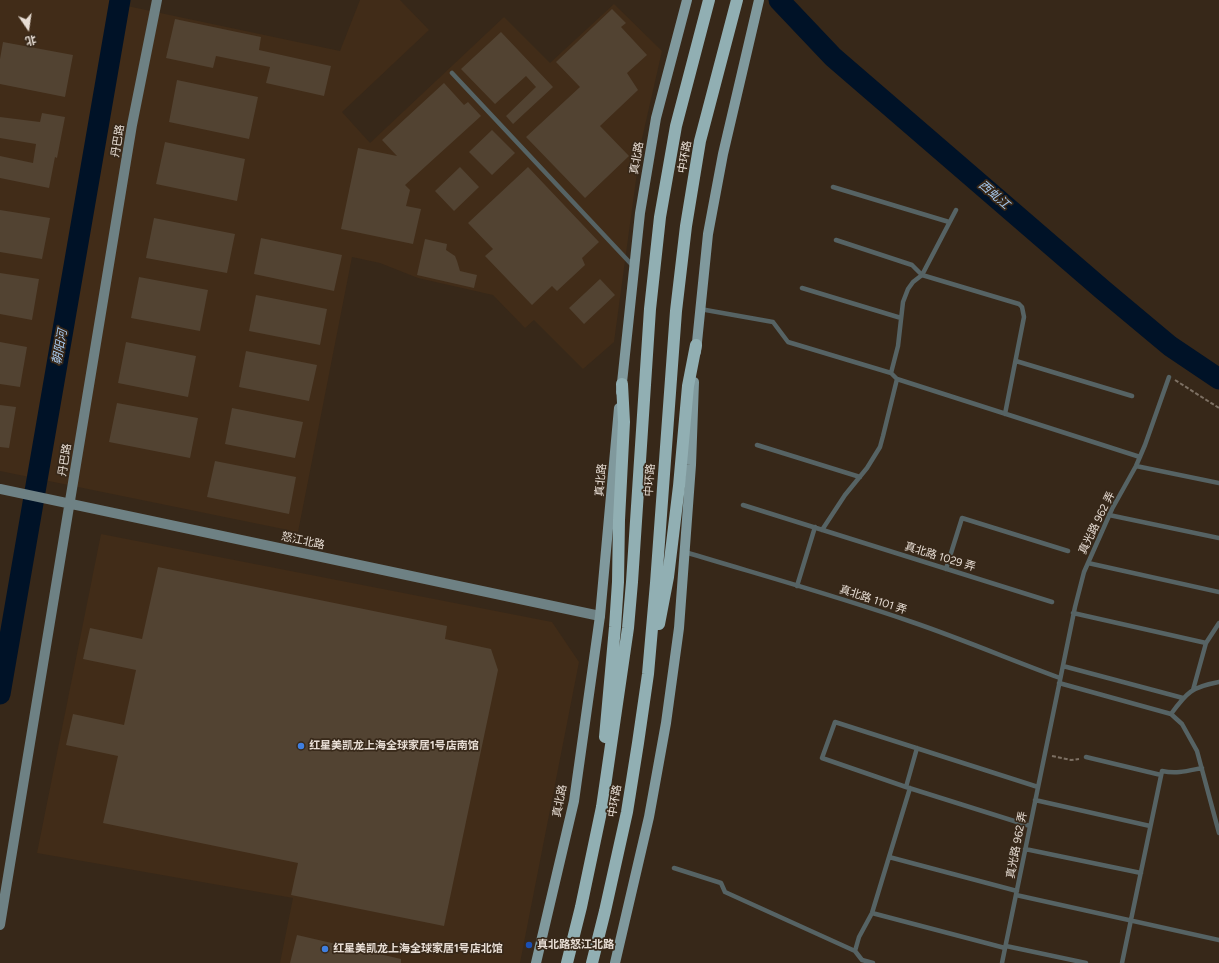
<!DOCTYPE html>
<html>
<head>
<meta charset="utf-8">
<style>
  body { margin:0 }
  #map { position:relative; width:1219px; height:963px; overflow:hidden; background:#372819; font-family:Figtree,"Noto Sans SC",sans-serif }
  canvas { display:block }
  .north { position:absolute; left:8px; top:8px; width:40px; height:40px; -webkit-text-stroke:3px #372819; paint-order:stroke; rotate:167deg; font-size:11px; font-weight:700; line-height:16px; text-align:center; color:#e7ddd4 }
  .north::after { content:''; display:block; margin:auto; width:14px; height:18px; background:#e7ddd4; clip-path:polygon(50% 0,100% 100%,50% 72%,0 100%) }
</style>
</head>
<body>
<div id="map">
<canvas width="1219" height="963"></canvas>
<div class="north">北</div>
</div>
<script>
const context = document.querySelector('canvas').getContext('2d');
context.lineJoin = 'round';
function paint(path, color) {
  context.fillStyle = color;
  context.fill(path, 'evenodd');
}
function stroke(path, color, width, dash) {
  context.strokeStyle = color;
  context.lineWidth = width;
  context.lineCap = dash ? 'butt' : 'round';
  context.setLineDash(dash || []);
  context.stroke(path);
}
function label(font, color, halo, rows, align = 'center') {
  context.font = font + ' Figtree,"Noto Sans SC",sans-serif';
  context.lineWidth = 3.5;
  context.setLineDash([]);
  context.textBaseline = 'middle';
  context.strokeStyle = halo;
  context.fillStyle = color;
  for (const [text, x, y, turn = 0] of rows) {
    context.save();
    context.translate(x, y);
    context.rotate((+turn || 0) * Math.PI / 180);
    context.textAlign = isNaN(turn) ? turn : align;
    if (halo) context.strokeText(text, 0, 0);
    context.fillText(text, 0, 0);
    context.restore();
  }
}
const built = new Path2D(`
  M0 0H113V3L340 51 360 0H400L429 30 342 112 370 143 504 17 550 63 614 4 662 51 641 143 614 342 583 369 534 320 525 328 493 295 418 278 380 263 352 257 298 532 0 471Z
  M101 534 552 622 579 662 520 963H280L293 898 37 853Z`);
const river = new Path2D(`
  M779 0 833 57 1103 290 1170 346 1219 379
  M0 694 120 0`);
const building = new Path2D(`
  M612 9 626 23 621 27 647 55 627 73 638 90 600 126 629 156 585 198 526 137 580 87 556 62Z
  M175 19 261 37 259 50 331 66 324 96 266 83 270 67 216 56 213 68 166 58Z
  M501 32 553 87 513 124 506 116 536 87 526 76 495 104 461 69Z
  M3 42 73 55 65 97 0 84V59Z
  M177 80 258 97 249 139 169 122Z
  M444 83 464 105 468 102 481 116 405 185 410 190 406 206 421 209 413 244 341 229 358 148 397 156 382 140Z
  M42 113 65 117 57 158 55 157 49 188 0 178V156L33 163 36 144 0 138V117L40 122Z
  M492 130 515 153 492 175 469 152Z
  M165 142 245 159 237 201 156 184Z
  M460 167 479 187 454 211 435 191Z
  M528 167 599 242 582 258 585 265 557 291 552 286 532 305 485 256 493 249 468 223Z
  M0 210 50 218 42 259 0 252Z
  M154 218 235 234 227 273 146 258Z
  M261 238 342 255 334 291 254 274Z
  M425 239 447 244 446 250 455 256 457 261 460 271 477 275 474 288 417 275Z
  M0 273 39 279 32 320 0 314Z
  M139 277 208 290 200 331 131 318Z
  M600 279 615 295 584 324 569 308Z
  M256 295 327 309 320 345 249 331Z
  M0 342 27 347 20 387 0 384Z
  M126 342 196 356 188 397 118 383Z
  M246 351 317 365 309 401 239 387Z
  M117 403 198 418 190 458 109 442Z
  M0 405 16 407 9 448 0 447Z
  M232 408 303 422 295 458 225 444Z
  M215 461 296 477 289 514 207 497Z
  M158 567 447 626 445 639 491 649 498 670 444 926 291 895 298 863 103 823 118 756 66 745 73 714 124 725 136 670 83 659 90 628 142 639Z
  M297 935 401 959V963H290Z`);
const path = new Path2D(`
  M1175 380 1219 408
  M1052 756 1071 760 1079 759`);
const lane = new Path2D(`
  M452 73 633 266
  M833 187 949 222
  M836 240 912 265 922 275 1019 304 1022 307 1024 317 1005 414
  M802 288 901 318
  M700 309 773 322 788 342 891 373 897 379 1140 457
  M1016 361 1132 396
  M891 373 898 346 903 302 908 289 913 282 922 275 956 210
  M757 445 860 477
  M1136 466 1219 483
  M743 505 1052 602
  M1109 515 1219 538
  M822 530 845 495 867 468 880 447 883 436 897 379
  M685 552C761 575 837 596 912 622 962 639 1011 660 1060 678
  M1088 563 1219 592
  M946 569 962 518 1068 551
  M797 586 815 527
  M1073 613 1206 643
  M1063 666 1183 698
  M1059 683 1171 714 1182 724 1197 751 1219 833
  M1193 690 1206 643 1219 623
  M1171 714C1187 692 1192 687 1219 682
  M1086 757 1161 775
  M906 787 917 748
  M1035 800 1150 826
  M1030 826 906 787 822 758 835 722 1038 787
  M1025 849 1141 873
  M889 857 1017 891
  M674 868 721 883 725 892 855 951 862 960 873 963
  M1016 895 1219 940
  M872 913 1005 948
  M1006 946 1086 963
  M855 951 859 937 872 913 910 788
  M1002 963 1075 607 1084 572 1112 509 1136 466 1145 445 1169 377
  M1122 963 1162 771C1177 774 1187 771 1202 768`);
const secondary = new Path2D(`
  M0 489 600 616
  M0 925 132 125 157 0`);
const primary = new Path2D(`
  M696 352 708 234 723 154 759 0
  M621 392 640 213 656 118 687 0
  M536 963 574 801 600 616 619 408
  M615 963 649 817 666 723 679 628 691 465 694 382`);
const highway = new Path2D(`
  M659 624 668 577 679 486 688 386 696 345
  M605 737 615 627 618 582 619 520 624 422 622 384
  M567 963 581 907 602 807 628 628 632 582 650 309 660 217 676 126 709 0
  M592 963 605 911 627 812 638 743 648 674 656 583 676 311 686 226 700 141 737 0`);
const markers = [
  [301,746,4,"#3f7fe0"],
  [529,945,4,"#1a4fb4"],
  [325,949,4,"#3f7fe0"]
];
const streetNames = [
  ["丹巴路",118,141,-81],
  ["中环路",685,157,-80],
  ["真北路",637,158,-80],
  ["丹巴路",65,460,-81],
  ["真北路",601,480,-85],
  ["中环路",650,480,-86],
  ["真光路 962 弄",1097,523,-64],
  ["怒江北路",303,541,12],
  ["真北路 1029 弄",940,557,17],
  ["真北路 1101 弄",873,600,18],
  ["真北路",560,801,-79],
  ["中环路",615,801,-80],
  ["真光路 962 弄",1017,845,-79]
];
const poiNames = [
  ["红星美凯龙上海全球家居1号店南馆",309,746],
  ["真北路怒江北路",537,945],
  ["红星美凯龙上海全球家居1号店北馆",333,949]
];
const waterNames = [
  ["西虬江",994,195,41],
  ["朝阳河",60,347,-80]
];
paint(built, '#412c18');
stroke(river, '#001227', 21);
paint(building, '#524332');
stroke(path, '#7d7063', 2, [4, 2]);
stroke(lane, '#566364', 4.5);
stroke(secondary, '#6e8184', 10);
stroke(primary, '#80999d', 10);
stroke(highway, '#91afb3', 12);
for (const [x, y, r, color] of markers) {
  const dot = new Path2D();
  dot.arc(x, y, r, 0, 2 * Math.PI);
  context.fillStyle = color;
  context.fill(dot);
  stroke(dot, '#372819', 1.5);
}
label('11px', '#e7ddd4', '#372819', streetNames);
label('bold 11px', '#e7ddd4', '#372819', poiNames, 'left');
label('italic 12px', '#a6c8ed', '#372819', waterNames);
</script>
</body>
</html>
